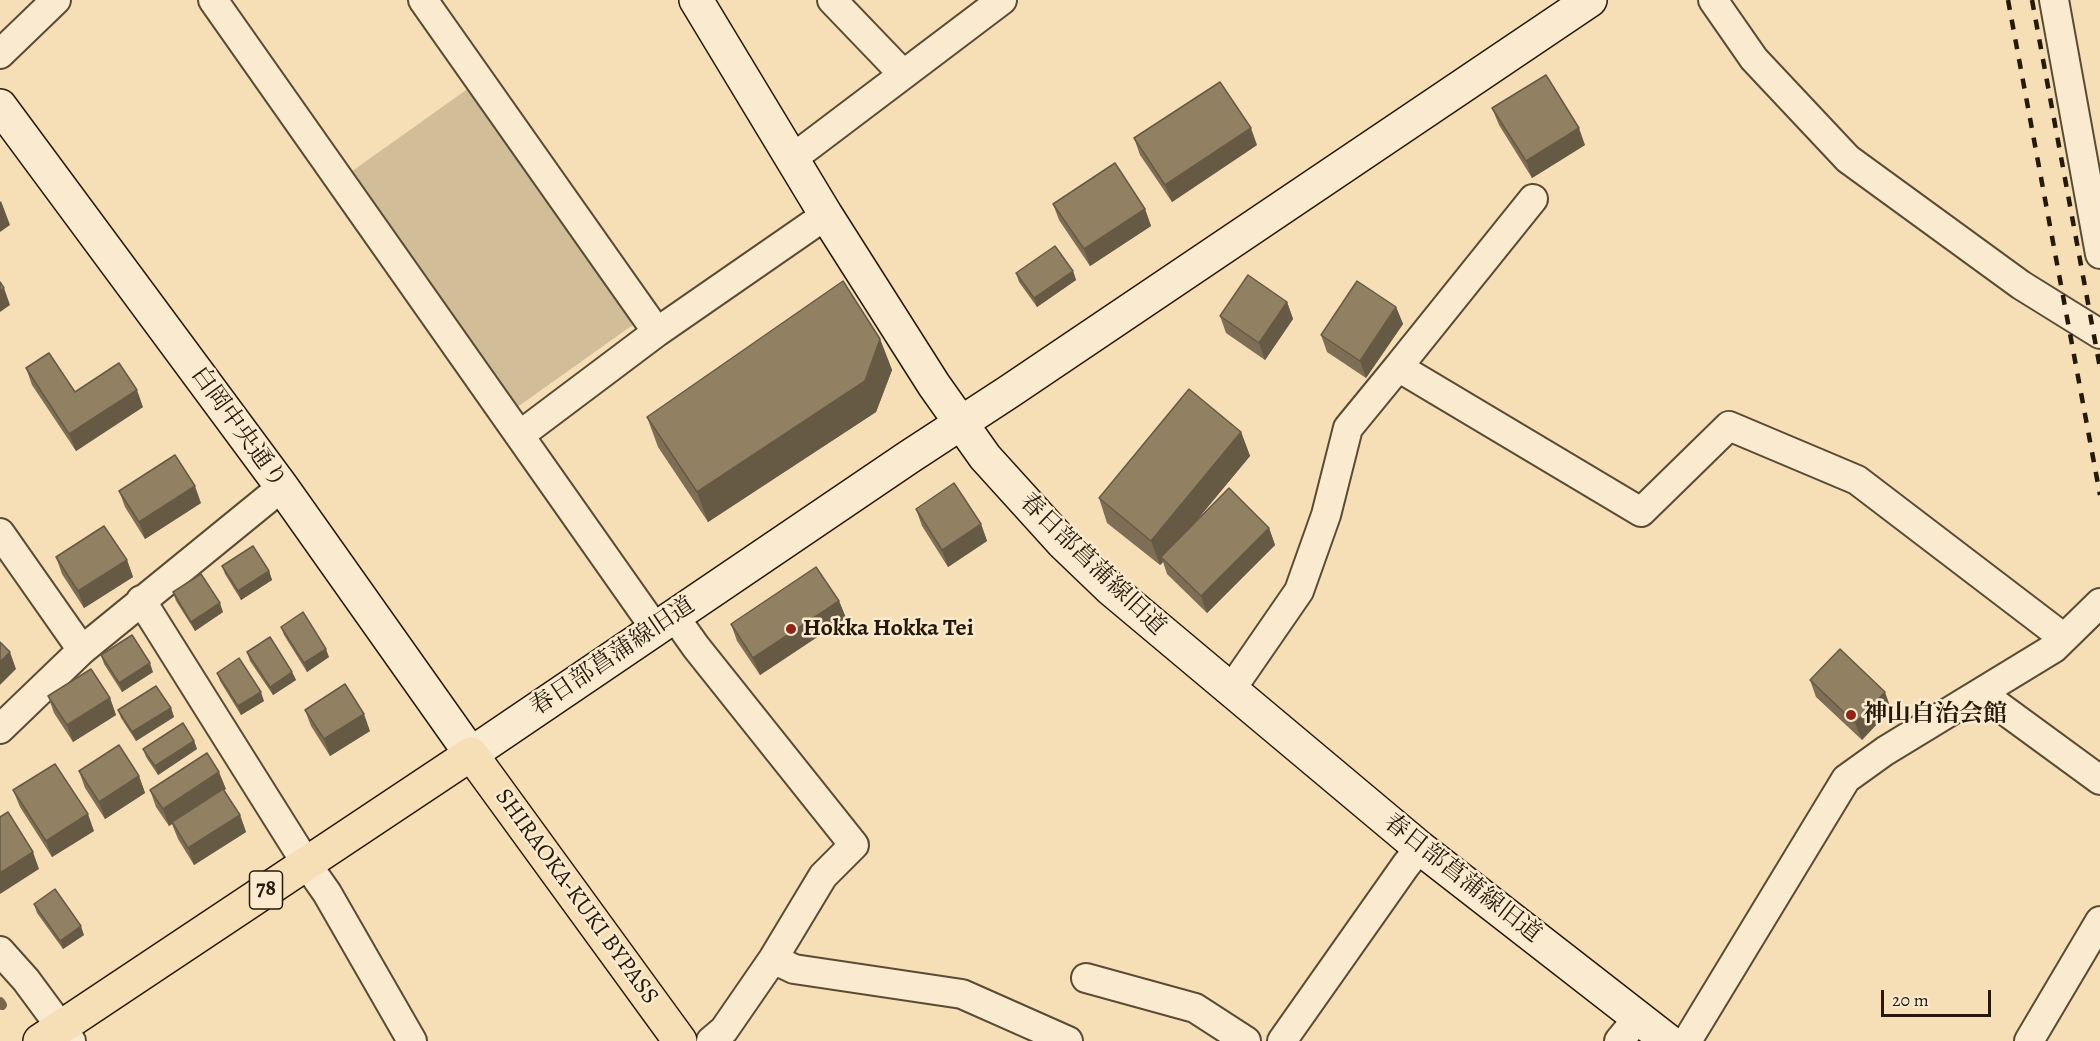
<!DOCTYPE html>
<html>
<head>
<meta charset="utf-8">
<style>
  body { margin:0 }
  #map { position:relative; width:2100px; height:1041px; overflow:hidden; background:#f6deb6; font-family:Alegreya,serif }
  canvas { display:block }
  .scale { position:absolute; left:1881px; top:990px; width:110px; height:27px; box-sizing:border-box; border:3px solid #251a09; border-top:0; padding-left:8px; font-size:18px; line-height:21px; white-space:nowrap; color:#251a09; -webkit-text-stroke:4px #f9ead0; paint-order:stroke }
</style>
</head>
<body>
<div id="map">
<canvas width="2100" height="1041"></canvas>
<div class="scale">20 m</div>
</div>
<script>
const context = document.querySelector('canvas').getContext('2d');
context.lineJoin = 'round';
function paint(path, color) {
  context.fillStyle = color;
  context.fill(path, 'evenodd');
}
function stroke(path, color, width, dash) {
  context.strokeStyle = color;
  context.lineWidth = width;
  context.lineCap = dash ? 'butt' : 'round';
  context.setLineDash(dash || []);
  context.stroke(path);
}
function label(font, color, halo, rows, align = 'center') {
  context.font = font + ' Alegreya,"Noto Serif JP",serif';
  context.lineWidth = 5;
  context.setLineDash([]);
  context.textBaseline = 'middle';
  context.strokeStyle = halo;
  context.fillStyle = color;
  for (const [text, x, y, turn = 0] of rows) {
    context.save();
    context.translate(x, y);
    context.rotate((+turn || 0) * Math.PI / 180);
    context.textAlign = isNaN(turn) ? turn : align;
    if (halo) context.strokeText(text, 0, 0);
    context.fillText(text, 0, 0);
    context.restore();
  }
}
const green = new Path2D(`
  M469 88 637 322 516 408 348 174Z`);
const stream = new Path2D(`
  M0 1002 2 1005`);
const street = new Path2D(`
  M213 0 655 628
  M423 0 657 332
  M832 0 903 74
  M1713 0 1754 59 1848 159 2021 285 2100 334
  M2054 0 2100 254
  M0 54 56 0
  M793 158 1002 0
  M1398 367 1533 199
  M520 435 657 332 826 215
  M0 533 82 650
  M141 600 306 863 327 893 412 1041
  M674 616 696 647 854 845 823 876 773 959 724 1030 711 1041
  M1230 691 1299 591 1326 515 1348 428 1398 367 1641 512 1729 426 1857 480 2064 638
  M1981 693 2100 780
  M0 729 82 650 282 487
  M0 951 26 980 71 1041
  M773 959 794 969 962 994 1068 1041
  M1086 978 1195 1008 1246 1041
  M1282 1041 1406 865 1420 848
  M1619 1041 1638 1018
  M1687 1041 1846 779 1885 751 2054 648 2100 603
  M2029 1041 2100 921`);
const secondary = new Path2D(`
  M696 0 826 215 934 385 985 457 1062 542 1111 589 1420 848 1668 1041
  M0 106 282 487 471 754 909 457 1010 391 1590 0`);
const primary = new Path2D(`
  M40 1041 471 754 680 1041`);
const rail = new Path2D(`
  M2008 0 2100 495
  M2032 0 2100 368`);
const wall = new Path2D(`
  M1492 108 1585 145 1532 178 1499 125Z
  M1134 138 1257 145 1172 202 1140 155Z
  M1053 204 1145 209 1151 226 1090 266 1059 220Z
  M1073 271 1076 280 1037 307 1019 282 1016 273Z
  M1287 302 1293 319 1265 360 1226 333 1220 316Z
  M1396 307 1403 324 1366 378 1327 352 1321 335Z
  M880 339 892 370 876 412 708 522 658 447 647 417Z
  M26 368 75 392 143 407 76 451 32 385Z
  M1241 432 1250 456 1195 522 1269 528 1275 545 1207 613 1167 574 1163 562 1160 565 1107 523 1099 498Z
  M119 491 201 503 145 539 125 507Z
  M916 509 981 524 987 541 948 567 922 526Z
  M56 557 127 560 133 577 84 608 62 574Z
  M222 566 269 571 272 580 241 600 225 574Z
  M173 592 223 612 195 631 176 601Z
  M839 601 846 618 760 675 737 641 731 624Z
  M281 627 329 657 307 672 284 635Z
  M247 652 292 672 296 680 273 695 250 661Z
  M101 655 153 672 122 692 104 664Z
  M217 673 264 701 241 715 220 681Z
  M1810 680 1891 709 1862 740 1816 697Z
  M48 696 110 698 116 715 73 742 54 713Z
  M171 708 174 717 136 741 121 718 118 710Z
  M305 710 370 731 330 756 311 726Z
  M194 741 197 749 158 775 146 757 143 749Z
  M79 771 139 776 145 793 105 819 85 788Z
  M226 789 224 790 240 815 246 832 194 865 178 839 172 824 169 826 156 807 150 790Z
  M13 790 94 831 52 857 20 807Z
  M34 904 84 935 63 949 37 913Z`);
const shadedWall = new Path2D(`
  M1251 128 1257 145 1172 202 1165 185Z
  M1579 128 1585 145 1532 178 1526 161Z
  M1 201 10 225 0 232V202Z
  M1145 209 1151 226 1090 266 1084 249Z
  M1073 271 1076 280 1037 307 1034 298Z
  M4 288 10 305 0 312V291Z
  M1287 302 1293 319 1265 360 1259 343Z
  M1396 307 1403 324 1366 378 1360 361Z
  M880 339 892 370 876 412 708 522 697 492Z
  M137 390 143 407 76 451 69 434Z
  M1241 432 1250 456 1164 560 1161 557 1163 562 1160 565 1151 541Z
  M195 486 201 503 145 539 139 522Z
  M981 524 987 541 948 567 942 550Z
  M1269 528 1275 545 1207 613 1201 596Z
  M127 560 133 577 84 608 78 591Z
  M269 571 272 580 241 600 238 591Z
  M839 601 846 618 760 675 753 658Z
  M220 603 223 612 195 631 191 622Z
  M326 649 329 657 307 672 304 663Z
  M10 652 16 669 0 685V662Z
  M150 663 153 672 122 692 119 683Z
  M292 672 296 680 273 695 270 687Z
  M261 692 264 701 241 715 238 706Z
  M1885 692 1891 709 1862 740 1855 723Z
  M110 698 116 715 73 742 67 725Z
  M171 708 174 717 136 741 132 732Z
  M364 714 370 731 330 756 324 739Z
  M194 741 197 749 158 775 155 766Z
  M219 772 226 789 169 826 163 809Z
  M139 776 145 793 105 819 99 802Z
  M88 814 94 831 52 857 46 841Z
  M240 815 246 832 194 865 188 848Z
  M33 852 39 869 0 894V873Z
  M81 926 84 935 63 949 60 941Z`);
const building = new Path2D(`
  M1546 75 1579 128 1526 161 1492 108Z
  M1220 82 1251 128 1165 185 1134 138Z
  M1115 163 1145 209 1084 249 1053 204Z
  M1055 246 1073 271 1034 298 1016 273Z
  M1248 275 1287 302 1259 343 1220 316Z
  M843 281 880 339 865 381 697 492 647 417Z
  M1357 281 1396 307 1360 361 1321 335Z
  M0 282 4 288 0 291Z
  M49 353 75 392 119 363 137 390 69 434 26 368Z
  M1189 389 1241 432 1151 541 1099 498Z
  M175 455 195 486 139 522 119 491Z
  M954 483 981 524 942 550 916 509Z
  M1229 488 1269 528 1201 596 1161 557Z
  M104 526 127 560 78 591 56 557Z
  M253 546 269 571 238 591 222 566Z
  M816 567 839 601 753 658 731 624Z
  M201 574 220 603 191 622 173 592Z
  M303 612 326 649 304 663 281 627Z
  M132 635 150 663 119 683 101 655Z
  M270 637 292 672 270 687 247 652Z
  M0 642 10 652 0 662Z
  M1840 649 1885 692 1855 723 1810 680Z
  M239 658 261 692 238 706 217 673Z
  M91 669 110 698 67 725 48 696Z
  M345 684 364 714 324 739 305 710Z
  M156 686 171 708 132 732 118 710Z
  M183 723 194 741 155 766 143 749Z
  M119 745 139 776 99 802 79 771Z
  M207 753 219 772 163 809 150 790Z
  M55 764 88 814 46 841 13 790Z
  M223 789 240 815 188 848 172 822Z
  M8 812 33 852 0 873V817Z
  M55 889 81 926 60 941 34 904Z`);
const markers = [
  [791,629,6,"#8f2418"],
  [1851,715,6,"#8f2418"]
];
const shields = [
  [266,890,33]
];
const shieldNames = [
  ["78",266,890]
];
const streetNames = [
  ["白岡中央通り",238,428,54],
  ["春日部菖蒲線旧道",1092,565,44],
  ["春日部菖蒲線旧道",613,657,-34],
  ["春日部菖蒲線旧道",1462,879,38],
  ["SHIRAOKA-KUKI BYPASS",576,897,54]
];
const poiNames = [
  ["Hokka Hokka Tei",803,629],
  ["神山自治会館",1863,715]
];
paint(green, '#d2bd99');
stroke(stream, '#78674d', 10);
stroke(street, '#594b34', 32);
stroke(secondary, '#251a09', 36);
stroke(primary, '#251a09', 36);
stroke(street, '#f9ead0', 28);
stroke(secondary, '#f9ead0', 33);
stroke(primary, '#f6deb6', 33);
stroke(rail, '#251a09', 4.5, [10, 10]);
paint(wall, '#7e6e55');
paint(shadedWall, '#665a45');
paint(building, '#928063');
stroke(building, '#665a45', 1.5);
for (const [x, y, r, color] of markers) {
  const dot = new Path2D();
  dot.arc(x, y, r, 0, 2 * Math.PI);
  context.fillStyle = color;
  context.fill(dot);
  stroke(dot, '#f9ead0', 2);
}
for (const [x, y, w] of shields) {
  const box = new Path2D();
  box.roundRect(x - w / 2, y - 19, w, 38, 4.5);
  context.fillStyle = '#f9ead0';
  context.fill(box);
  stroke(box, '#251a09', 1.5);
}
label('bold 22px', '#251a09', null, shieldNames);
label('24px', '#251a09', '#f9ead0', streetNames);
label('bold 24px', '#251a09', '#f9ead0', poiNames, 'left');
</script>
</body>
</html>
